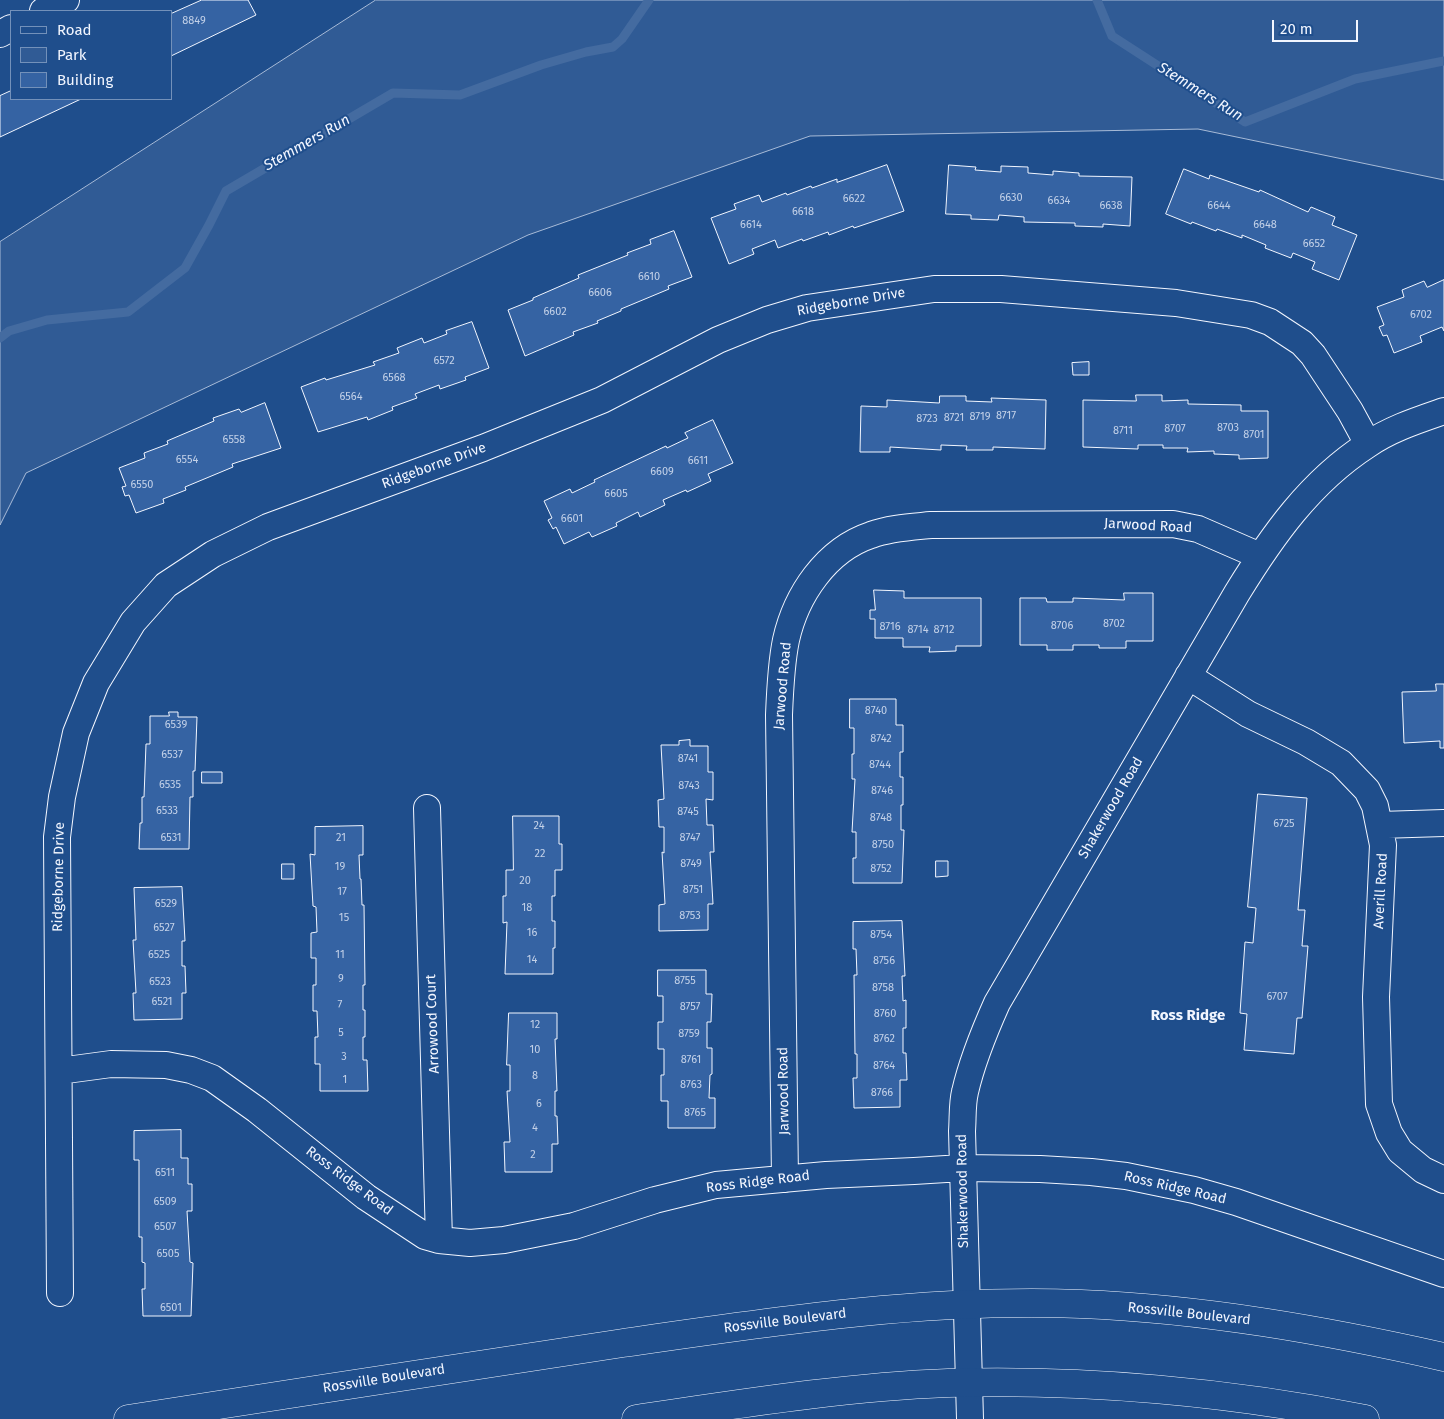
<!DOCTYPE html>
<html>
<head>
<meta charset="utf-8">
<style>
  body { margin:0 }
  #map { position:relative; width:1444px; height:1419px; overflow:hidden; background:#1f4e8c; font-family:"Fira Sans",sans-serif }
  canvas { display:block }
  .legend { position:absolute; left:10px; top:10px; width:162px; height:90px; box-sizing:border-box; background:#1f4e8c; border:1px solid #7391ba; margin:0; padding:6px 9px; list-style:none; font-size:15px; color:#f2f6ff }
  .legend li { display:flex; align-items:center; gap:10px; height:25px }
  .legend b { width:25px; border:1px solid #7391ba }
  .scale { position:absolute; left:1272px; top:20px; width:86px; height:22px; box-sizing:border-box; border:2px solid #f2f6ff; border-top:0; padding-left:6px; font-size:15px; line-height:18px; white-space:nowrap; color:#f2f6ff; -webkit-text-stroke:4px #1f4e8c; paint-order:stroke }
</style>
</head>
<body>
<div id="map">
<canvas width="1444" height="1419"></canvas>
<ul class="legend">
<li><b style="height:6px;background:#1f4e8c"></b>Road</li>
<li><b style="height:14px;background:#305b95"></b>Park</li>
<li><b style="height:14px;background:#3563a3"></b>Building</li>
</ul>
<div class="scale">20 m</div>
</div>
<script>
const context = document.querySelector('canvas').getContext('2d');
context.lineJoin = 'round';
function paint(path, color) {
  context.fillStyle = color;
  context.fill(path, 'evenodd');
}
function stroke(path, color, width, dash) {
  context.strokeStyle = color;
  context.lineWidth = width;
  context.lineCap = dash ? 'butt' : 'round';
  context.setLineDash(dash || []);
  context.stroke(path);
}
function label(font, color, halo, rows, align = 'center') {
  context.font = font + ' "Fira Sans",sans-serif';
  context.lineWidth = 4;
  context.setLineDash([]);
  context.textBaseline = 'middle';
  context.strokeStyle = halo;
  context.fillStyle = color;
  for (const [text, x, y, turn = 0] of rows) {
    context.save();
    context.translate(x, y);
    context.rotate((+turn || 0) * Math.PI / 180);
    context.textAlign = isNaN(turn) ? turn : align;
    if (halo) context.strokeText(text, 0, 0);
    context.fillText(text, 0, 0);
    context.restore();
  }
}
const green = new Path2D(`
  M376 0H1444V180L1198 129 810 136 528 235 26 473 0 525V242Z`);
const stream = new Path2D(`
  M1097 0 1112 36 1245 122 1355 79 1444 61
  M0 338 9 331 47 320 128 312 185 268 209 225 226 191 393 93 460 95 541 65 586 52 613 47 622 39 649 0`);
const building = new Path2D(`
  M202 0H248L256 15 171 56V14Z
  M11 91V99H81L0 137V96Z
  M887 165 904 211 854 228 853 226 829 235 828 232 803 241 802 239 778 248 775 240 752 249 754 254 729 264 711 218 736 209 734 204 759 195 762 202 786 193 787 195 811 186 812 188 837 179V182Z
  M949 165 976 167 975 170 1001 172V166L1028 167V173L1053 175V171L1079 173V176L1132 177 1130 226 1103 224V227L1075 226V223L1024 222V217L999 215 998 220 971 219V215L946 214Z
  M1184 169 1209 179 1210 175 1259 192 1260 190 1308 212 1311 207 1335 217 1332 225 1357 235 1339 280 1312 269 1315 262 1293 253 1291 258 1265 248 1266 245 1242 235V238L1217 229 1216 231 1192 222 1191 224 1166 214Z
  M674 231 692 277 668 286 669 289 621 309V311L597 321 598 323 573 332 574 335 525 356 508 310 533 300V298L579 278 578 275 628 255 627 253 651 244 650 240Z
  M1444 280V331L1442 327 1420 336 1422 342 1394 353 1387 335 1383 336 1379 327 1384 325 1377 307 1404 297 1402 290 1424 281 1427 287Z
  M472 322 489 368 465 377 466 380 440 389 439 385 415 394 417 398 392 407 393 410 368 420 367 417 318 432 301 387 325 378 326 380 375 365 373 362 399 353 397 348 422 338 424 343 447 334 446 331Z
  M1089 362V375H1073L1072 363Z
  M1136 395H1162V401L1188 400V404L1241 405V411H1268V458L1239 459V455L1214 454V451L1187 452 1188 448H1163V445H1138V449L1083 447V400L1136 401Z
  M940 396H966V401L992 402 991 398 1046 400 1045 449 993 447V450H966L967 446 941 445V450L890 447V452H860L861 406 887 407V400L939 403Z
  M265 403 281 448 232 464 233 467 185 487 186 490 163 499 164 503 136 513 129 495 125 496 122 487 126 486 119 468 145 458 144 453 168 444 167 441 214 421 213 418 239 409 241 412Z
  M713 420 733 463 708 474 711 481 687 492 686 490 663 500 665 505 640 517 638 512 616 523 617 526 592 537 589 532 564 544 556 527 553 529 548 520 552 518 544 501 570 489 572 493 595 482 594 480 666 446 667 448 688 438 685 433Z
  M874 590 904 591V598H981V646H956V651L929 652 930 647H903V638H875V619H870V610H875Z
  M1124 593H1153V641H1126V648H1099V645H1073V650H1047V645H1020V598H1046L1047 602H1073V598L1124 600Z
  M1436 684H1444V748H1440V741L1404 743 1402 692 1436 691Z
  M850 699H896V725H903V752H900V777H903V805H901V830H904L902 883H853V858H856V832H852L855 779H852V754H854V728H850Z
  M169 712H178V717H197L195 771H193V797H190L189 849H139L140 823H142V797H144L146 744H150V716H169Z
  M690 740V746H708V772H713V800L706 799 707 825H713L714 852H710L713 904H708V930L659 931V905L665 904 662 852 664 853V827H659L658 800 664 799 661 745H679V741Z
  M202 772H222V783H202Z
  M1258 794 1307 798 1298 910H1305L1302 946H1308L1302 1018H1297L1294 1054 1244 1050 1247 1014 1240 1013 1245 942 1253 943 1256 908 1248 907Z
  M513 816H559V844H562V870H555V896H552V921H555V948H553V974H505L507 922 503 923V896H506V870H513Z
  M363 826V855H359L360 879H361L362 905H364L365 985H363V1010H365V1037H363V1060H367L368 1091H320V1064H315V1037H318L317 1011H313V985H316V958H311V933L317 932 316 907 313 906 310 854 315 855V827Z
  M936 861H948V876L936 877Z
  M282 864H294V879H282Z
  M182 887 185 941H182V966H185L186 993H182V1019L134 1020 133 993H136L133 940H136L134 888Z
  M902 921 905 976H902L903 1001 906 1000V1028H903V1053H906L907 1080H900V1107L854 1108 853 1078H857V1054H855L854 975H857L856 949H853V922Z
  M658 970H706V994H712L711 1022H707V1048H712V1074L710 1075 709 1098H715V1128H668V1101H661V1075H664V1049H658V1022H663V996H658Z
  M509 1013H557V1039H555L557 1091H555V1116H557L558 1144H552V1172H505L504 1142H510L507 1091H510V1065H507Z
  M181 1130V1158H188V1184H192V1211H187L190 1262 193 1263 191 1316H143L142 1289H145V1263L142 1262V1237H139V1160H134V1131Z`);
const minor = new Path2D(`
  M43 11 66 0
  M0 34 11 28
  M1188 676 1248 714 1306 742 1341 763 1367 790 1375 806 1383 845 1376 997 1379 1104 1389 1133 1400 1151 1423 1170 1444 1180
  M427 808 439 1240
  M1380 825 1444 823
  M59 1071 111 1064 166 1065 191 1070 212 1078 257 1110 366 1197 425 1236 439 1240 470 1243 504 1240 574 1226 655 1200 716 1185 826 1175 914 1171 962 1168 1040 1169 1091 1172 1126 1176 1194 1190 1236 1202 1444 1274
  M785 1179 779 715C780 690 781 664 786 640 796 595 826 550 871 535 890 528 911 527 931 525L1173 524 1198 529 1260 556
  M60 1293 57 837 62 797 76 733 96 683 133 622 166 585 213 554 268 527 483 448 602 400 718 340 767 320 807 308 934 289H1001L1176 303 1251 315 1270 322 1302 343 1313 355 1350 411 1368 444
  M970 1419 962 1131C963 1118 962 1104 965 1092 972 1061 984 1032 997 1003L1237 593C1272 536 1310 482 1367 445 1390 429 1418 420 1444 411`);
const secondary = new Path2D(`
  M128 1419C293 1394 458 1367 623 1343 775 1321 927 1298 1081 1304 1204 1309 1324 1330 1444 1357
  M636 1419C739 1404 843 1387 948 1383 1085 1379 1231 1392 1365 1419`);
const numberNames = [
  ["8849",194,21],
  ["6630",1011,198],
  ["6622",854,199],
  ["6634",1059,201],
  ["6638",1111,206],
  ["6644",1219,206],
  ["6618",803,212],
  ["6614",751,225],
  ["6648",1265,225],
  ["6652",1314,244],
  ["6610",649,277],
  ["6606",600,293],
  ["6602",555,312],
  ["6702",1421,315],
  ["6572",444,361],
  ["6568",394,378],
  ["6564",351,397],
  ["8717",1006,416],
  ["8719",980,417],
  ["8721",954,418],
  ["8723",927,419],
  ["8703",1228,428],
  ["8707",1175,429],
  ["8711",1123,431],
  ["8701",1254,435],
  ["6558",234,440],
  ["6554",187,460],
  ["6611",698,461],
  ["6609",662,472],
  ["6550",142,485],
  ["6605",616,494],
  ["6601",572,519],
  ["8702",1114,624],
  ["8706",1062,626],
  ["8716",890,627],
  ["8714",918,630],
  ["8712",944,630],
  ["8740",876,711],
  ["6539",176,725],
  ["8742",881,739],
  ["6537",172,755],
  ["8741",688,759],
  ["8744",880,765],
  ["6535",170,785],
  ["8743",689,786],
  ["8746",882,791],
  ["6533",167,811],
  ["8745",688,812],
  ["8748",881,818],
  ["6725",1284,824],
  ["24",539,826],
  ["6531",171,838],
  ["21",341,838],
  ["8747",690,838],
  ["8750",883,845],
  ["22",540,854],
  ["8749",691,864],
  ["19",340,867],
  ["8752",881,869],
  ["20",525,881],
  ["8751",693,890],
  ["17",342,892],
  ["6529",166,904],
  ["18",527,908],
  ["8753",690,916],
  ["15",344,918],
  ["6527",164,928],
  ["16",532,933],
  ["8754",881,935],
  ["6525",159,955],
  ["11",340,955],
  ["14",532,960],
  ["8756",884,961],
  ["9",341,979],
  ["8755",685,981],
  ["6523",160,982],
  ["8758",883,988],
  ["6707",1277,997],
  ["6521",162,1002],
  ["7",340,1005],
  ["8757",690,1007],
  ["8760",885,1014],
  ["12",535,1025],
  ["5",341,1033],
  ["8759",689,1034],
  ["8762",884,1039],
  ["10",535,1050],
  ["3",344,1057],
  ["8761",691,1060],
  ["8764",884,1066],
  ["8",535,1076],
  ["1",345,1080],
  ["8763",691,1085],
  ["8766",882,1093],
  ["6",539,1104],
  ["8765",695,1113],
  ["4",535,1128],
  ["2",533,1155],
  ["6511",165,1173],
  ["6509",165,1202],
  ["6507",165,1227],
  ["6505",168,1254],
  ["6501",171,1308]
];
const streetNames = [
  ["Ridgeborne Drive",851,302,-10],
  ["Ridgeborne Drive",434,466,-20],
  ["Jarwood Road",1148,526,3],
  ["Jarwood Road",783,686,-85],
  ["Shakerwood Road",1111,808,-60],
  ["Ridgeborne Drive",59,877,-89],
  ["Averill Road",1381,891,-87],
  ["Arrowood Court",433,1024,-92],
  ["Jarwood Road",784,1091,-91],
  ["Ross Ridge Road",349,1181,37],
  ["Ross Ridge Road",758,1182,-7],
  ["Ross Ridge Road",1175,1188,13],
  ["Shakerwood Road",963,1191,-91],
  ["Rossville Boulevard",1189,1314,6],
  ["Rossville Boulevard",785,1321,-7],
  ["Rossville Boulevard",384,1379,-9]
];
const waterNames = [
  ["Stemmers Run",1200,92,32],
  ["Stemmers Run",307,143,-30]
];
const neighbourhoodNames = [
  ["Ross Ridge",1188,1016]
];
paint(green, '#305b95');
stroke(green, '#a8bbd7', 1);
stroke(stream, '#446ba0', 9);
paint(building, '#3563a3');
stroke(building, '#f2f6ff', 1);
stroke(minor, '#f2f6ff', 28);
stroke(secondary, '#f2f6ff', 29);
stroke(minor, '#1f4e8c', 26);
stroke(secondary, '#1f4e8c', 28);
label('11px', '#c3d1e8', null, numberNames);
label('14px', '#f2f6ff', '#1f4e8c', streetNames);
label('italic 15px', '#f2f6ff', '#1f4e8c', waterNames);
label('bold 15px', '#f2f6ff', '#1f4e8c', neighbourhoodNames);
</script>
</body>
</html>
